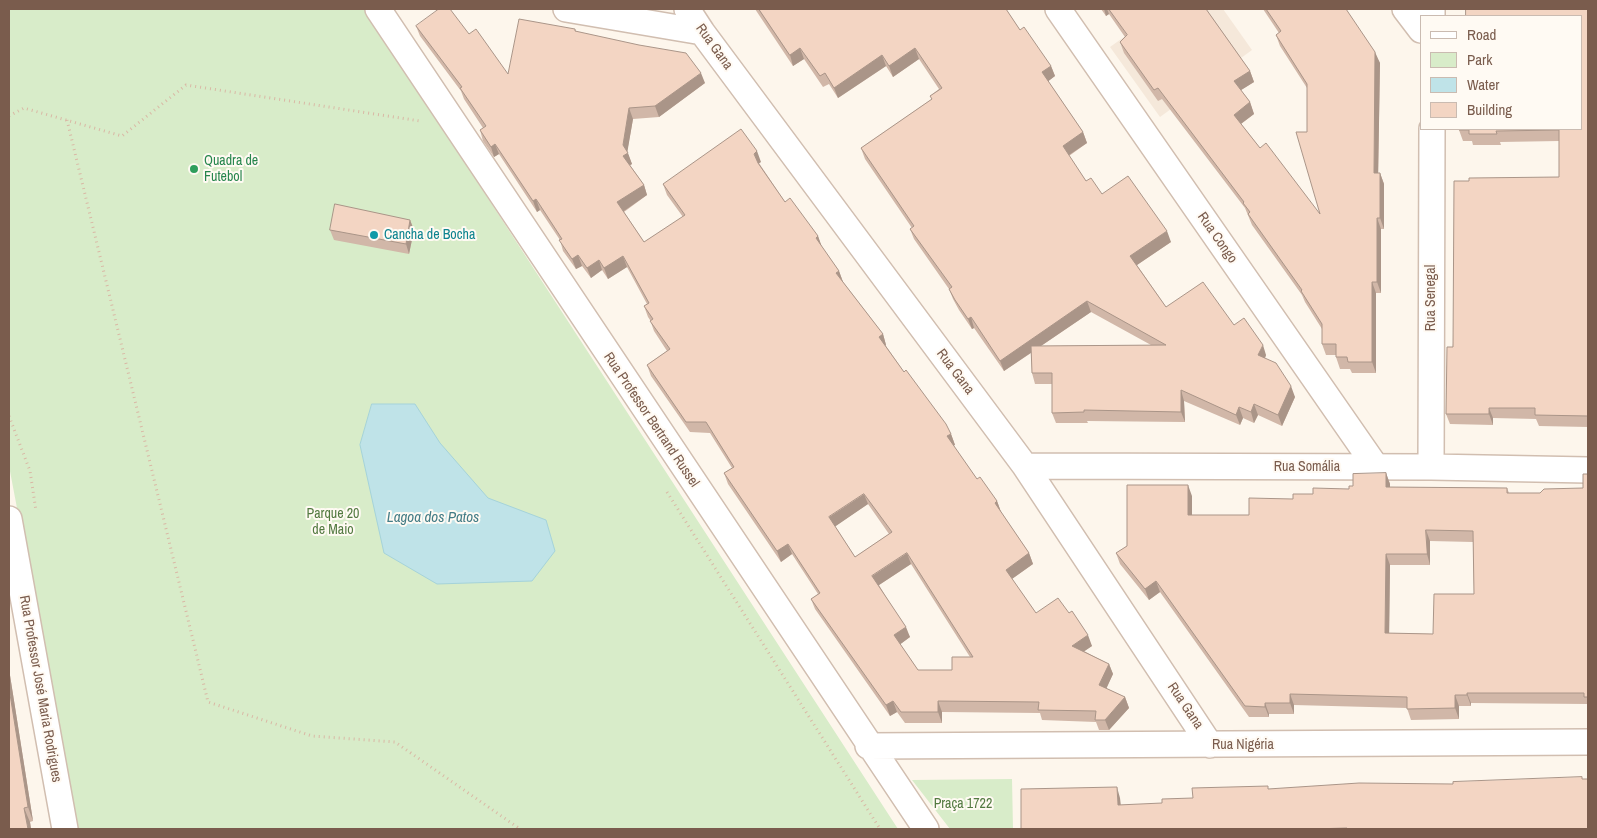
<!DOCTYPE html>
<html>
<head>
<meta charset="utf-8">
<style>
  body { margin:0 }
  #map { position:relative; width:1597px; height:838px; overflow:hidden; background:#fdf6ec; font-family:"Archivo Narrow",sans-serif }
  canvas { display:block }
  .frame { position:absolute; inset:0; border:10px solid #7a5c4d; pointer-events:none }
  .legend { position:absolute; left:1420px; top:15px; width:162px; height:115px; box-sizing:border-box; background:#fffaf3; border:1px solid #cabbb1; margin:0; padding:6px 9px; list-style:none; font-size:15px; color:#7a5c4d }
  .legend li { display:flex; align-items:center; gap:10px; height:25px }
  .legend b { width:25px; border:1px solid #cabbb1 }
</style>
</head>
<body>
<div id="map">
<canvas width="1597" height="838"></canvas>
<div class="frame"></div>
<ul class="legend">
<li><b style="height:6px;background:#fff"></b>Road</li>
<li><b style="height:14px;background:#d8ecc9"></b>Park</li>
<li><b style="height:14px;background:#bfe3e8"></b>Water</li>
<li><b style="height:14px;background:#f3d5c3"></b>Building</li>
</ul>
</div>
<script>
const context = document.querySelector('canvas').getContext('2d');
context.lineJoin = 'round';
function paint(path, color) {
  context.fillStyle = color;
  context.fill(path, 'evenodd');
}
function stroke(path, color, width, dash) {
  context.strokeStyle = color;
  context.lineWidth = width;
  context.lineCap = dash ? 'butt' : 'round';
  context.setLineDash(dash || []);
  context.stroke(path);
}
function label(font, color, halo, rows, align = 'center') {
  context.font = font + ' "Archivo Narrow",sans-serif';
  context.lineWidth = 4;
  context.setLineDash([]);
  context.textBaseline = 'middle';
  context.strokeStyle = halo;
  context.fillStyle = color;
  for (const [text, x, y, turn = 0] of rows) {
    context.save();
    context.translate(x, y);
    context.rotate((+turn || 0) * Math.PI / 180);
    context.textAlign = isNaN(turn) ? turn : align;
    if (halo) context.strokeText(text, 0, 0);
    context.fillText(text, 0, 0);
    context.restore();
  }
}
const residential = new Path2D(`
  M1163 9H1223L1252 50 1160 117 1110 47Z`);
const green = new Path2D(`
  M9 9H365L898 829H78L9 466Z
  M1012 779 1013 829H950L912 780Z`);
const water = new Path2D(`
  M372 404H415L440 443 488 498 546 520 555 551 532 581 437 584 384 553 360 445Z`);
const path = new Path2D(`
  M9 116 24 108 122 136 186 85 420 121
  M67 120 208 702 312 736 395 742 520 829
  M9 416 30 471 36 511
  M667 492 880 829`);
const minor = new Path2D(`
  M378 9 926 829
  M566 9 702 32
  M687 9 702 32 1025 466 1210 745
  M1058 9 1376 467
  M1405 9 1421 30
  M1432 9V16
  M1025 466 1431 467 1588 470
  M1431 467 1432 129
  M9 519 65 829
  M868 746 1588 742`);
const wall = new Path2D(`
  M755 9H1006L1020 30 1051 66 1055 76 1048 81 1083 132 1087 143 1069 156 1086 181 1102 194 1171 242 1137 265 1166 307 1234 325 1266 355 1265 358 1295 397 1282 426 1258 415 1254 423 1243 418 1240 425 1184 401 1185 422 1087 421 1088 423H1056L1052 413V384H1035L1032 373 1031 353 1004 371 974 328 972 329 959 310 953 299 949 289 914 239 910 229 912 228 865 159 861 148 932 99 930 96 939 89 919 59 893 77 886 66 838 98 829 84 823 87 804 59 793 66ZM1091 312 1151 345 1041 346Z
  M1101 9H1206L1250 71 1254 82 1241 90 1250 102 1254 114 1241 124 1260 148 1320 214 1307 132V88L1280 46 1276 35 1279 33 1263 9H1346L1380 63 1378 173H1380L1384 184V229H1381V293H1376V373H1352L1350 369H1340L1336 357V355H1326L1322 344V329L1305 302 1302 295 1252 225 1245 208 1162 99 1158 101 1124 53 1120 42 1125 37 1109 14 1106 16Z
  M1588 9V427L1539 426 1536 419 1493 418V425L1450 424 1446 414 1469 181 1559 177V141L1500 142 1501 145H1473L1472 141H1463L1459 130Z
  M416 26 469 34 508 74 575 29 576 31 705 83 659 117 633 119 627 152 632 164 630 165 644 185 647 195 624 212 644 242 683 217 667 195 663 184 761 162 759 163 785 202 818 236 821 246 839 271 843 282 883 334 886 345V346L904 372 951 434 955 445H953L977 479 997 501 1001 512 1029 553 1033 564 1012 579 1036 613H1069L1092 646 1084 651 1109 664 1113 674 1106 688 1125 697 1129 708 1109 730H1099L1096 722 1042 720 1040 713 942 712V723H905L897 712 890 716 815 609 811 599 818 594 792 554 781 562 728 484 724 473 732 468 710 433 690 432 651 376 647 365 667 351 654 331 650 320 648 317 644 306 647 304 627 267 608 279 602 270 591 278 582 266 576 269 563 251 560 240 540 210 537 212 499 154 494 157 483 141 480 130 483 128 464 99 461 91 420 36ZM868 504 889 534 855 557 835 526ZM911 564 970 657 952 670H918L900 644 910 637 879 585Z
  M410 220 414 230 409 254 334 240 330 230Z
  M1386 473 1390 484V487L1507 488 1509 493H1540L1583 488 1588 474V707L1587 704 1471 703V706H1459V719L1411 720 1407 708 1294 705V714H1269V717H1249L1160 592 1149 600 1120 564 1116 553 1127 546 1192 496V515H1249L1293 499 1313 494 1349 489 1353 486ZM1430 541 1473 542 1474 594 1433 634 1389 633 1390 565H1430Z
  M9 669 33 821 30 822 31 829H9Z`);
const shadedWall = new Path2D(`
  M1104 9H1107L1109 14 1106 16Z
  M800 48 804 59 793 66 790 55Z
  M915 48 919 59 893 77 889 66Z
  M1375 52 1380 63 1378 184 1374 173Z
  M882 55 886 66 838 98 834 88Z
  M1051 66 1055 76 1046 83 1042 72Z
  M1250 71 1254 82 1238 92 1234 81Z
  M701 73 705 83 659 117 655 106Z
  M1250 102 1254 114 1238 126 1234 115Z
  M629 108 633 119 627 154 628 153 632 164 627 167 623 156V145Z
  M1083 132 1087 143 1066 157 1063 146Z
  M495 144 499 154 494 157 491 147Z
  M757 151 761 162 758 164 754 154Z
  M1380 173 1384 184V229L1380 218Z
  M644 185 647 195 621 213 617 202Z
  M536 199 540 210 537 212 533 201Z
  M1377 218 1381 229V293L1377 282Z
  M410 220 414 230 409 254 406 244Z
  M1167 231 1171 242 1134 267 1130 256Z
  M818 236 822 247 816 238Z
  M578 255 582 266 576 269 572 259Z
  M623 256 627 267 608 279 604 268Z
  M599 260 602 270 591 278 587 268Z
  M839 271 843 282 836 273Z
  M1372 282 1376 293V373L1372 362Z
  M1087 301 1091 312 1004 371 1000 361Z
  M971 317 974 328 972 329 968 319Z
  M883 334 886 345 883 347 879 337Z
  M1263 345 1266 355 1262 366 1258 355Z
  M1291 386 1295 397 1282 426 1278 415Z
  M1181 390 1184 401 1185 422 1181 412Z
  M1254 404 1258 415 1254 423 1251 412Z
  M1239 407 1243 418 1240 425 1236 415Z
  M1489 408 1493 418V425L1489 414Z
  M951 434 955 445 951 447 947 436Z
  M1386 473 1390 484V498L1386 487Z
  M1188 485 1192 496V526L1188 515Z
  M864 494 868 504 833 528 829 517Z
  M997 501 1001 512 998 514 995 503Z
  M1426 530 1430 541V565L1427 554Z
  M788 544 792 554 781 562 777 551Z
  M907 553 911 564 876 587 872 576Z
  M1029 553 1033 564 1009 581 1006 570Z
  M1386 554 1390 565 1389 644 1385 633Z
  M1156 581 1160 592 1149 600 1145 589Z
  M906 627 910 637 898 646 894 635Z
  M1088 635 1092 646 1076 657 1072 646Z
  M1109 664 1113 674 1103 696 1099 685Z
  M9 669 33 821 28 807 9 688Z
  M1467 693 1471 703V706L1467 695Z
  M1290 694 1294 705V714L1290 703Z
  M1455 695 1459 706V719L1455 708Z
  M1125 697 1129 708 1109 730 1105 720Z
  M893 701 897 712 890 716 886 705Z
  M938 701 942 712V723L938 712Z
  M1265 703 1269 714V717L1265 707Z
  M1117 787 1120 798 1122 815 1118 805Z
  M24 808 30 822 31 829H28Z`);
const building = new Path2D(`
  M439 9H450L469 34 476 29 508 74 519 19 575 29V31L639 45 686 53 701 73 655 106 629 108 623 145 628 153 623 156 644 185 617 202 644 242 685 215 663 184 741 129 757 151 754 154 758 163 785 202 790 198 818 236 816 238 839 271 836 273 883 334 879 337 904 372 906 370 946 424 951 434 947 436 977 479 980 477 997 501 995 503 1029 553 1006 570 1036 613 1058 598 1069 613 1072 611 1088 635 1072 646 1109 664 1099 685 1125 697 1105 720H1095L1096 711 1038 710 1039 702 938 701V712H901L893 701 886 705 811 599 820 593 788 544 777 551 724 473 734 467 706 422H686L647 365 670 349 650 321 653 319 644 306 649 303 623 256 604 268 599 260 587 268 578 255 572 259 559 240 562 239 536 199 533 201 495 144 491 147 480 130 486 126 460 88 462 87 416 26ZM864 494 892 532 855 557 829 517ZM907 553 973 657H952V670H918L894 635 906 627 872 576Z
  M759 9H1006L1020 30 1024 27 1051 66 1042 72 1083 132 1063 146 1086 181 1091 178 1102 194 1128 176 1167 231 1130 256 1166 307 1203 282 1234 325 1244 318 1263 345 1258 355 1276 363 1291 386 1278 415 1254 404 1251 412 1239 407 1236 415 1181 390V412L1084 410V412L1052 413V373H1032L1031 346 1166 345 1087 301 1000 361 971 317 968 319 955 300 949 289 952 287 910 229 914 226 861 148 932 99 930 96 942 88 915 48 889 66 882 55 834 88 825 73 820 76 800 48 790 55Z
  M1109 9H1206L1250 71 1234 81 1250 102 1234 115 1260 148 1266 143 1320 214 1296 132H1307V84L1276 35 1281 31 1266 9H1346L1375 52 1374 173H1380V218H1377V282H1372V362H1348L1347 357H1336V344H1322V324L1301 291 1302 290 1248 214 1250 212 1243 203 1244 202 1158 88 1154 90 1120 42 1127 35Z
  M1466 9H1588V416L1535 415V408H1489V414H1446L1447 347H1453L1454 181H1469V178L1559 177V130L1496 131 1497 134H1469V130H1459V129H1581V16H1466Z
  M335 204 410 220 406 244 330 230Z
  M1386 473V487L1507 488V493H1540L1544 489 1583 488V474H1588V697H1584V693H1467V695H1455V708L1407 709V697L1290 694V703H1265V707L1245 706 1156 581 1145 589 1116 553 1127 546V485H1188V515H1249V498L1293 499V494H1313V488L1349 489V486H1353V474ZM1426 530 1473 531 1474 594H1434L1433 634 1385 633 1386 554H1427Z
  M9 688 28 807 24 808 28 829H9Z
  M1582 777V779H1588V829H1347V828L1312 829H1021V789L1117 787 1118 805 1162 803V799L1193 798 1192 788 1268 786V789L1359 783 1453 784V782Z`);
const markers = [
  [194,169,5,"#2e9e5b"],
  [374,235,5,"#0f9aa8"]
];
const streetNames = [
  ["Rua Gana",714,47,54],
  ["Rua Congo",1217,238,55],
  ["Rua Senegal",1431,298,-90],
  ["Rua Gana",955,372,53],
  ["Rua Professor Bertrand Russel",651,420,56],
  ["Rua Somália",1307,467],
  ["Rua Professor José Maria Rodrigues",40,689,80],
  ["Rua Gana",1185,706,56],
  ["Rua Nigéria",1243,745]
];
const leisureNames = [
  ["Quadra de",204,161],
  ["Futebol",204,177]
];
const cultureNames = [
  ["Cancha de Bocha",384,235]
];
const parkNames = [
  ["Parque 20",333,514],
  ["de Maio",333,530],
  ["Praça 1722",963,804]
];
const waterNames = [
  ["Lagoa dos Patos",433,518]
];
paint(residential, '#f5e8da');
paint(green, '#d8ecc9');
paint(water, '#bfe3e8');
stroke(water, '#a5d3da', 1);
stroke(minor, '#d1beb0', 28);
stroke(path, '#d9b8a5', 3, [1, 4]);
stroke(minor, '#fff', 25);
paint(wall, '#d1b7a8');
paint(shadedWall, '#aa9588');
paint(building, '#f3d5c3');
stroke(building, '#aa9588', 1);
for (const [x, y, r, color] of markers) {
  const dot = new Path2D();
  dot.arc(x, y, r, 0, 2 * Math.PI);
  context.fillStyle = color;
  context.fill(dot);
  stroke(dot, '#fffaf3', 2);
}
label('14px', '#7a5c4d', '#fffaf3', streetNames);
label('14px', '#27864d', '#fffaf3', leisureNames, 'left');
label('14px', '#0d838f', '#fffaf3', cultureNames, 'left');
label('14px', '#537a41', '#fffaf3', parkNames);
label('italic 15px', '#437c86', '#fffaf3', waterNames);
</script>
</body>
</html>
